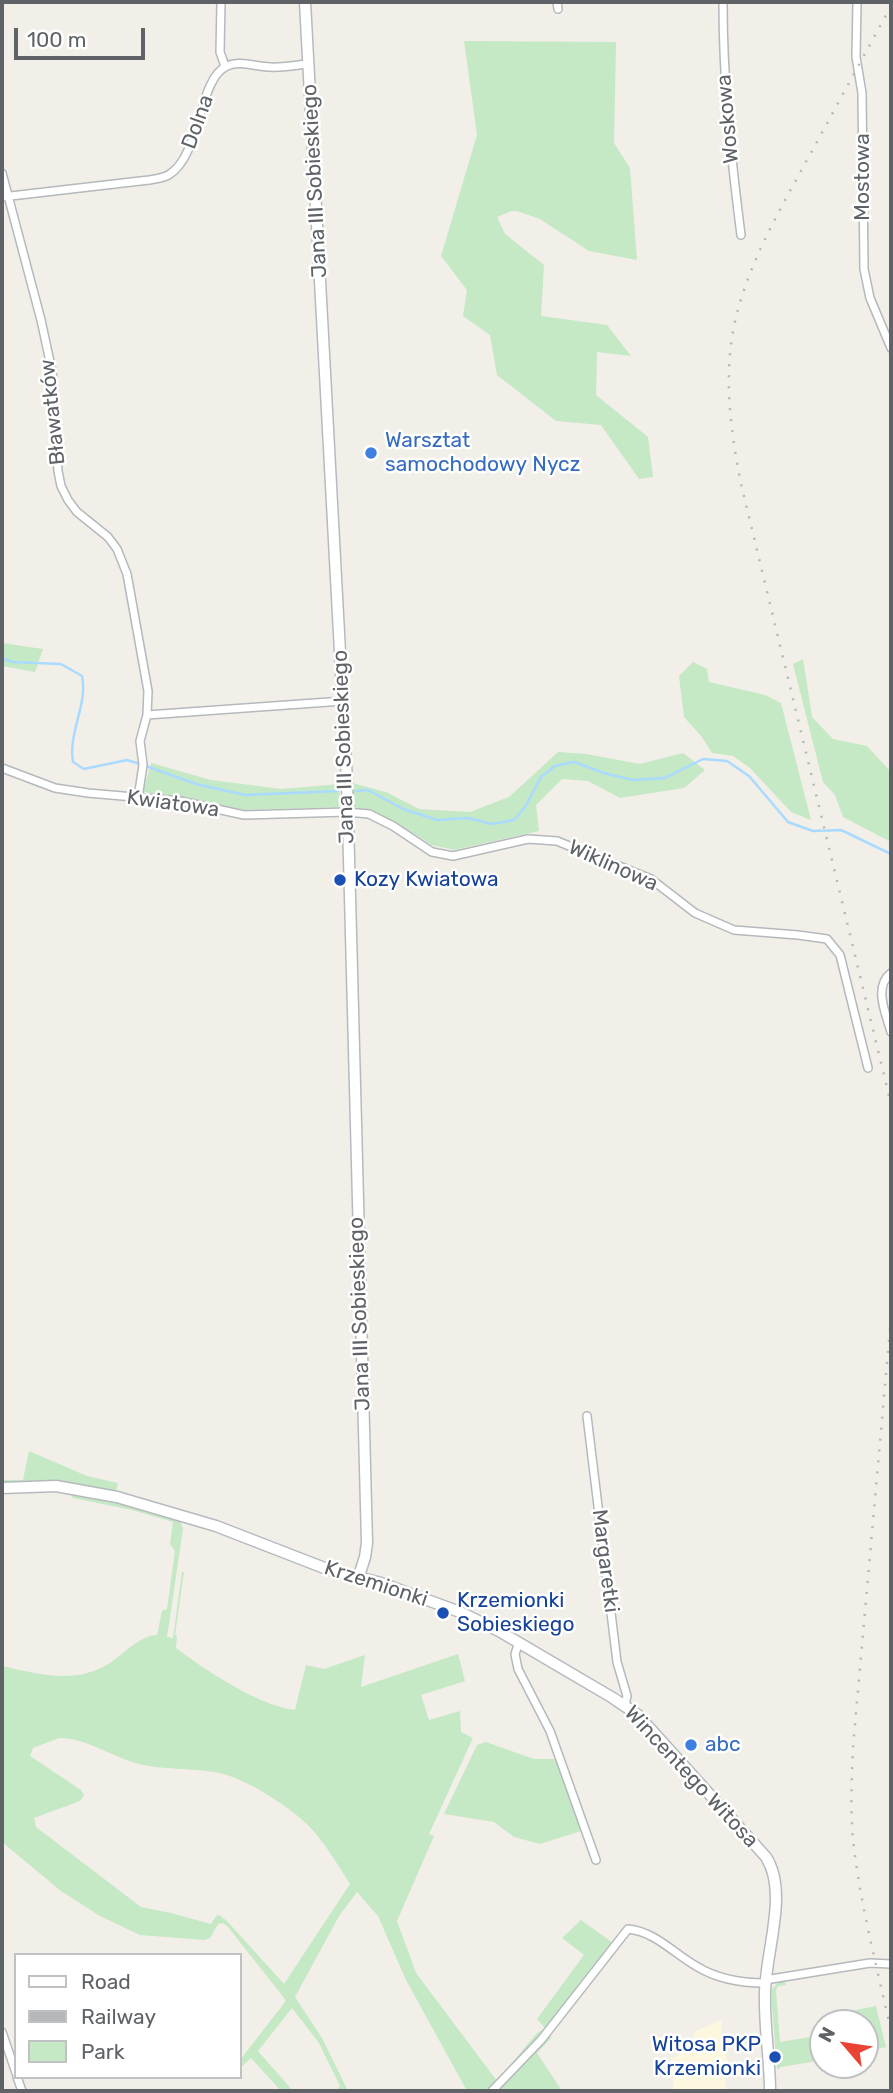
<!DOCTYPE html>
<html>
<head>
<meta charset="utf-8">
<style>
  body { margin:0 }
  #map { position:relative; width:893px; height:2093px; overflow:hidden; background:#f1efe8; font-family:Rubik,sans-serif }
  canvas { display:block }
  .frame { position:absolute; inset:0; border:4px solid #5f6368; pointer-events:none }
  .legend { position:absolute; left:14px; top:1953px; width:228px; height:126px; box-sizing:border-box; background:#fff; border:2px solid #bfc1c3; margin:0; padding:9px 12px; list-style:none; font-size:21px; color:#5f6368 }
  .legend li { display:flex; align-items:center; gap:14px; height:35px }
  .legend b { width:35px; border:2px solid #bfc1c3 }
  .north { position:absolute; left:809px; top:2009px; width:70px; height:70px; box-sizing:border-box; background:#fff; border:2px solid #bfc1c3; border-radius:50%; rotate:299deg; font-size:19px; font-weight:700; line-height:28px; text-align:center; color:#5f6368 }
  .north::after { content:''; display:block; margin:auto; width:24px; height:32px; background:#ea4335; clip-path:polygon(50% 0,100% 100%,50% 72%,0 100%) }
  .scale { position:absolute; left:14px; top:28px; width:131px; height:32px; box-sizing:border-box; border:4px solid #5f6368; border-top:0; padding-left:9px; font-size:21px; line-height:24px; white-space:nowrap; color:#5f6368; -webkit-text-stroke:5px #fff; paint-order:stroke }
</style>
</head>
<body>
<div id="map">
<canvas width="893" height="2093"></canvas>
<div class="frame"></div>
<ul class="legend">
<li><b style="height:9px;background:#fff"></b>Road</li>
<li><b style="height:9px;background:#b6b7b8"></b>Railway</li>
<li><b style="height:19px;background:#c5e8c5"></b>Park</li>
</ul>
<div class="north">N</div>
<div class="scale">100 m</div>
</div>
<script>
const context = document.querySelector('canvas').getContext('2d');
context.lineJoin = 'round';
function paint(path, color) {
  context.fillStyle = color;
  context.fill(path, 'evenodd');
}
function stroke(path, color, width, dash) {
  context.strokeStyle = color;
  context.lineWidth = width;
  context.lineCap = dash ? 'butt' : 'round';
  context.setLineDash(dash || []);
  context.stroke(path);
}
function label(font, color, halo, rows, align = 'center') {
  context.font = font + ' Rubik,sans-serif';
  context.lineWidth = 5;
  context.setLineDash([]);
  context.textBaseline = 'middle';
  context.strokeStyle = halo;
  context.fillStyle = color;
  for (const [text, x, y, turn = 0] of rows) {
    context.save();
    context.translate(x, y);
    context.rotate((+turn || 0) * Math.PI / 180);
    context.textAlign = isNaN(turn) ? turn : align;
    if (halo) context.strokeText(text, 0, 0);
    context.fillText(text, 0, 0);
    context.restore();
  }
}
const commercial = new Path2D(`
  M722 2020 721 2035 728 2063 727 2064 728 2071 724 2072 727 2091H674L671 2059 684 2052 696 2031Z`);
const green = new Path2D(`
  M464 41 616 42 614 143 630 168 637 260 589 251 540 219 517 211H512L497 217 505 234 544 265 541 316 607 325 631 356 597 352 596 395 648 437 653 477 639 479 601 425 556 421 497 375 490 335 463 316 467 290 441 256 477 135Z
  M2 643 43 649 35 672 2 666Z
  M803 659 812 717 833 739 867 746 891 772V842L843 817 835 795 823 782 793 664Z
  M693 662 707 669 709 682 765 695 781 703 811 820 791 812 750 768 733 756 712 753 702 737 684 717 679 676Z
  M558 752 586 754 640 764 683 753 705 770 684 788 620 798 588 781 562 779 536 805 539 831 454 850 432 845 400 825 372 810 353 807 352 783 386 792 419 809 470 812 509 797Z
  M151 763 211 780 281 789 340 784 339 807 245 810 180 797 143 792Z
  M29 1451 87 1476 118 1483 116 1493 68 1483H2V1480H23Z
  M70 1493 92 1496 180 1520 183 1529 167 1637 173 1638 182 1572H184L175 1635 177 1636 176 1648C205 1670 259 1706 295 1710L306 1665 324 1669 365 1655 361 1687 458 1654 465 1681 421 1695 429 1720 460 1711 461 1732 473 1738 429 1834 434 1836 397 1921 416 1973 497 2081 537 2033 545 2028 537 2019 584 1955 562 1938 581 1920 613 1943 555 2019 488 2091H467L406 1980 378 1916 357 1892 339 1916 295 1997 322 2038 348 2091H335L340 2086 319 2043 292 2008 258 2051 293 2091H281L251 2058 240 2068V2060L285 2002V1999L228 1927 223 1923 218 1924 210 1938 204 1940 140 1935 100 1916 61 1891 2 1842V1666C38 1674 76 1685 110 1663 125 1653 139 1636 157 1635L162 1611 167 1609 175 1551 170 1544 173 1522 132 1510 73 1498ZM59 1738C87 1738 112 1757 139 1764 164 1770 189 1768 214 1772 244 1776 298 1811 317 1835 329 1850 339 1867 350 1884L284 1984 227 1921 219 1915 216 1916 211 1924 171 1913 141 1907 36 1827 34 1818 80 1801 84 1795 81 1790 30 1756 33 1748Z
  M486 1742 534 1759H556L581 1831 540 1844 514 1837 494 1822 444 1814 477 1745Z
  M778 1982H785L786 1985 778 1986 776 1990 780 2042 822 2035 820 2017 876 2006 886 2047 865 2052V2023H823V2060L781 2067 777 2070 772 2005V1990Z
  M548 2036 552 2037 537 2053 562 2091H495Z`);
const stream = new Path2D(`
  M2 658 12 662 61 664 82 676C88 705 68 732 73 762L84 769 127 760 140 764
  M146 766 196 784 245 795 338 791
  M356 791 368 790 403 809 437 820 468 818 492 824 514 820 525 807 541 777 555 766 574 762 604 773 632 780 665 778 703 759 727 761 749 776 788 822 813 831 841 830 891 854`);
const street = new Path2D(`
  M221 2 220 52 225 66
  M557 2 558 9
  M723 2C723 81 731 157 741 235
  M857 2 856 57 862 93 864 269 870 298 891 348
  M2 173 41 320 52 371 58 471 61 486 68 500 77 512 108 537 117 549 127 574 148 691 147 715 140 741 143 765 138 798
  M2 197 149 180C156 179 165 178 170 174 201 154 198 79 227 66 240 60 256 67 270 67 282 68 295 65 308 64
  M147 715 343 701
  M2 768 55 788 88 793 180 801 244 815 347 812 369 814 393 826 432 852 453 856 528 839 557 841 651 879 695 913 734 930 798 935 827 939 840 955 868 1068
  M891 973C873 987 886 1014 891 1032
  M587 1416 617 1662 627 1696 625 1705
  M519 1642 515 1654 518 1669 550 1731 596 1860
  M765 1980 870 1963 891 1964
  M2 2032 16 2073
  M17 2077 22 2091
  M492 2091 541 2040 628 1929C656 1932 673 1953 696 1966 717 1979 741 1983 765 1983`);
const secondary = new Path2D(`
  M305 2 347 782 367 1543 365 1557 359 1576
  M2 1488 56 1486 117 1497 216 1526 327 1569 381 1583 460 1612 499 1631 613 1698 638 1715 766 1857C789 1893 765 1952 765 1994 764 2026 770 2059 770 2091`);
const rail = new Path2D(`
  M891 6C863 57 835 109 807 160 777 215 745 269 733 331 724 382 731 434 741 484L891 1104
  M891 1318 853 1747C852 1777 850 1808 853 1839 860 1904 877 1967 891 2031`);
const markers = [
  [371,453,7,"#3f7fe0"],
  [340,880,7,"#1a4fb4"],
  [443,1613,7,"#1a4fb4"],
  [691,1745,7,"#3f7fe0"],
  [775,2057,7,"#1a4fb4"]
];
const streetNames = [
  ["Woskowa",728,119,-95],
  ["Dolna",198,122,-70],
  ["Mostowa",863,177,-90],
  ["Jana III Sobieskiego",315,181,-93],
  ["Bławatków",53,412,-96],
  ["Jana III Sobieskiego",344,747,-92],
  ["Kwiatowa",173,804,8],
  ["Wiklinowa",613,866,24],
  ["Jana III Sobieskiego",360,1314,-92],
  ["Margaretki",605,1561,83],
  ["Krzemionki",376,1584,18],
  ["Wincentego Witosa",691,1777,47]
];
const shopNames = [
  ["Warsztat",385,441],
  ["samochodowy Nycz",385,465],
  ["abc",705,1745]
];
const transitNames = [
  ["Kozy Kwiatowa",354,880],
  ["Krzemionki",457,1601],
  ["Sobieskiego",457,1625],
  ["Witosa PKP",761,2045,"right"],
  ["Krzemionki",761,2069,"right"]
];
paint(commercial, '#fef7e0');
paint(green, '#c5e8c5');
stroke(stream, '#aadaff', 2.5);
stroke(street, '#b5b8bc', 10);
stroke(secondary, '#b6babf', 13);
stroke(street, '#fff', 7);
stroke(secondary, '#fff', 10);
stroke(rail, '#b6b7b8', 2.5, [2, 9]);
for (const [x, y, r, color] of markers) {
  const dot = new Path2D();
  dot.arc(x, y, r, 0, 2 * Math.PI);
  context.fillStyle = color;
  context.fill(dot);
  stroke(dot, '#fff', 2.5);
}
label('21px', '#5f6368', '#fff', streetNames);
label('21px', '#366cbe', '#fff', shopNames, 'left');
label('21px', '#164399', '#fff', transitNames, 'left');
</script>
</body>
</html>
